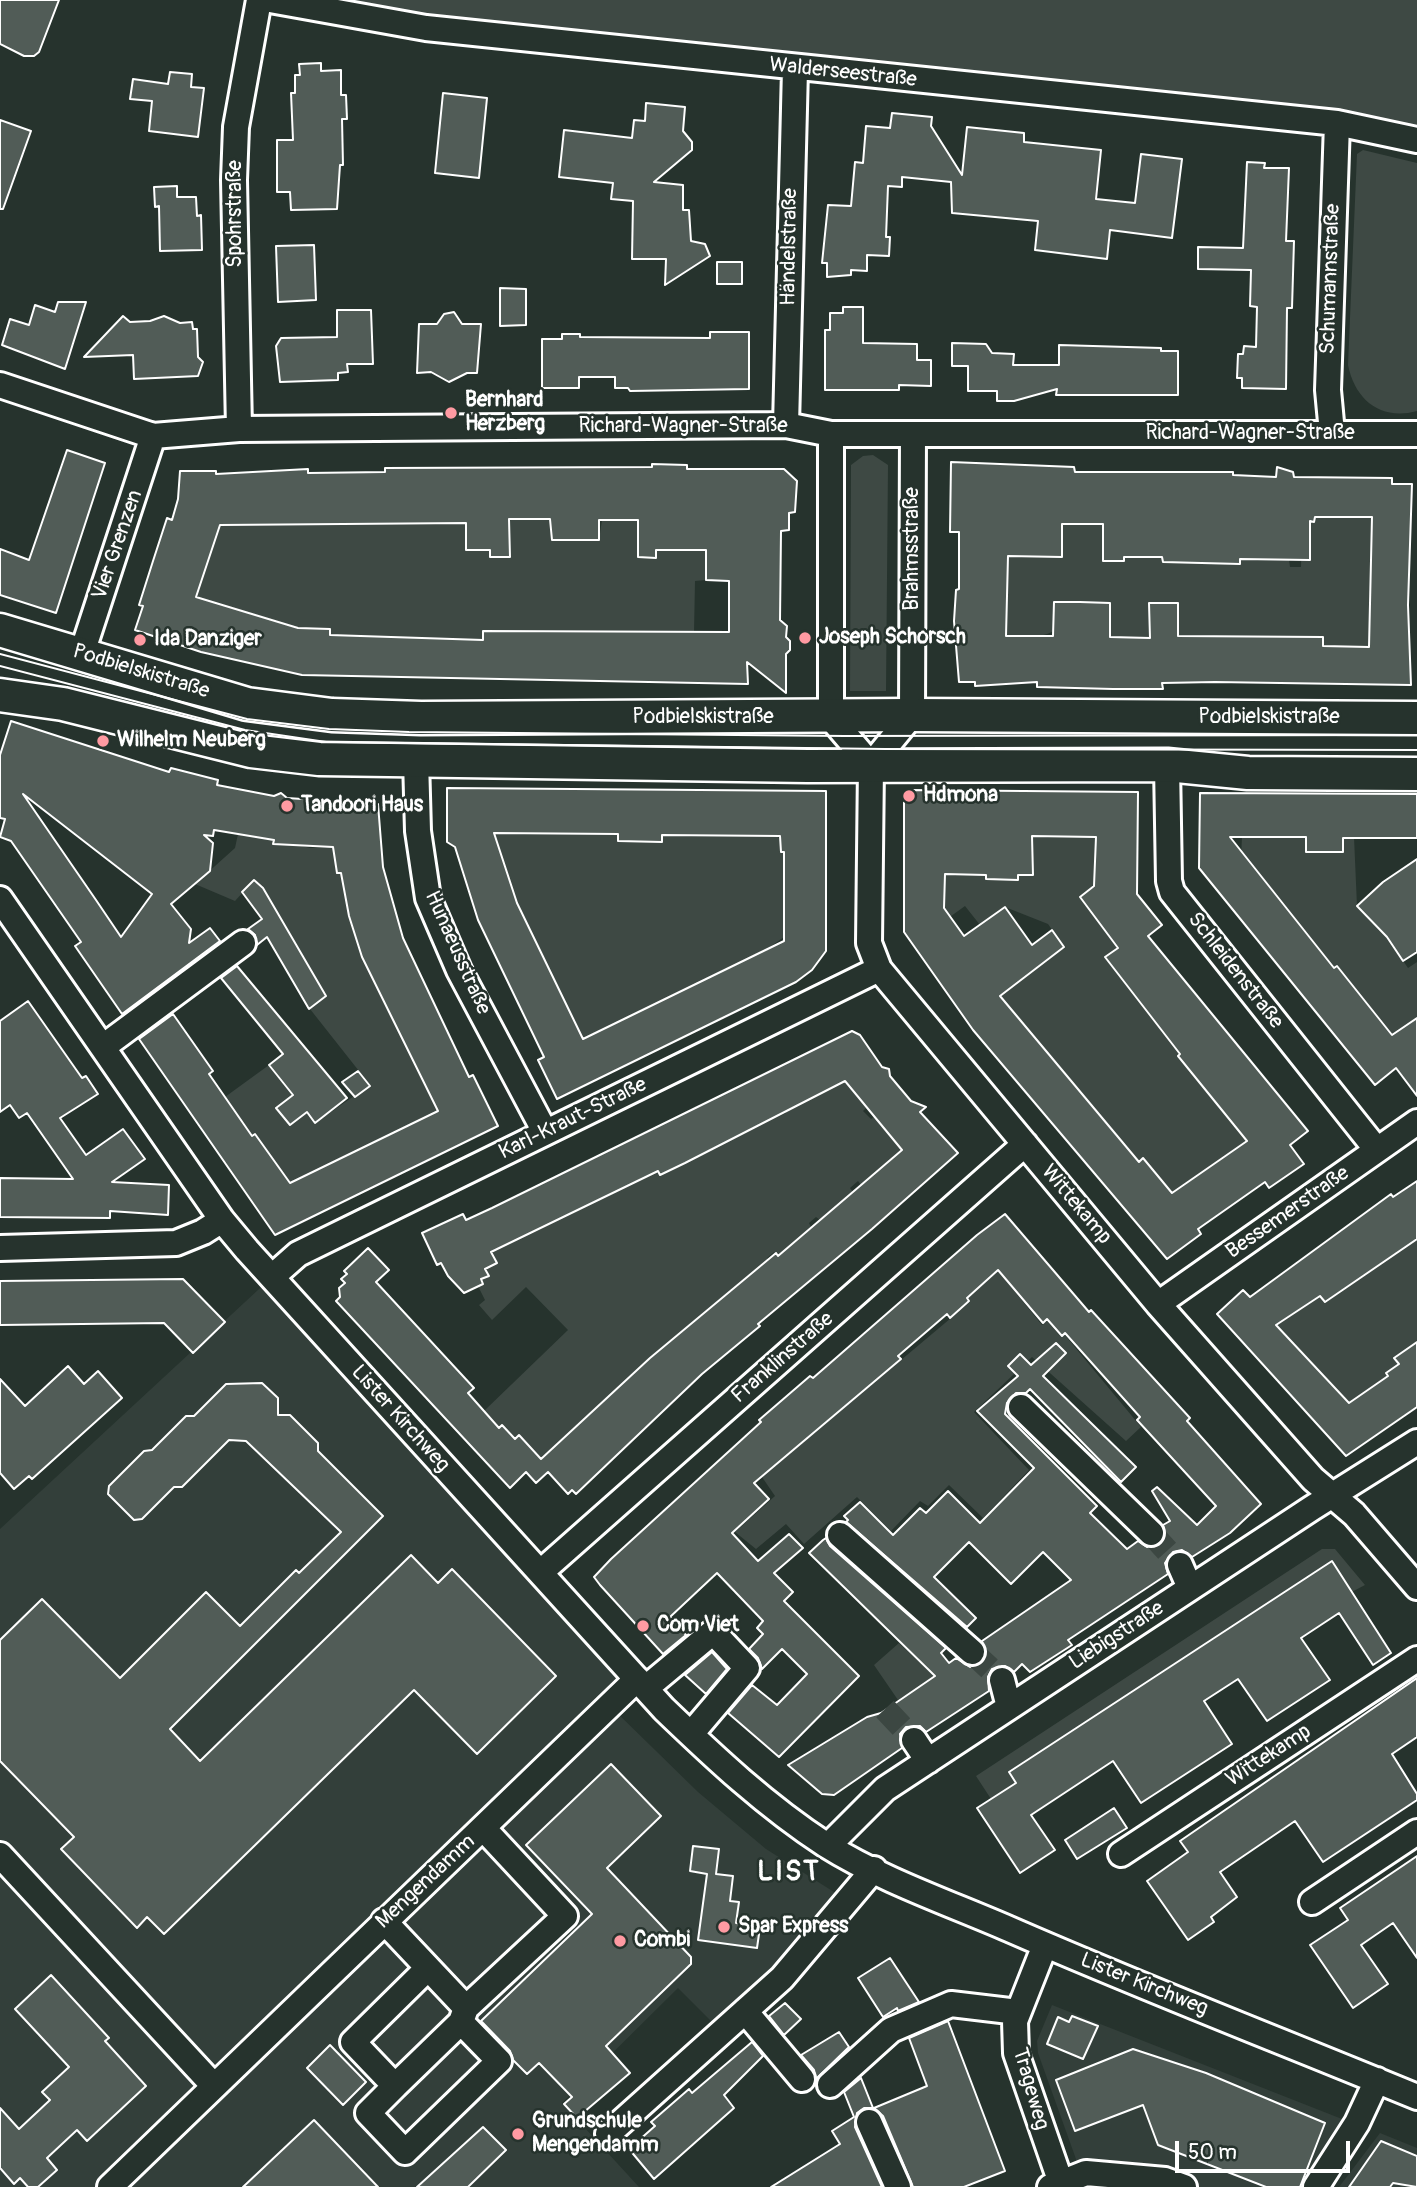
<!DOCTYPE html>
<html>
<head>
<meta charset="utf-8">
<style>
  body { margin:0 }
  #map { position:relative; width:1417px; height:2187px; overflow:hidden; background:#26332d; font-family:Pangolin,sans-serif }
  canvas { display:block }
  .scale { position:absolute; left:1175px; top:2141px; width:175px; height:32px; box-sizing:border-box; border:4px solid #fff; border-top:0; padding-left:9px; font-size:21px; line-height:24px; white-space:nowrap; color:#fff; -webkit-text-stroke:5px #26332d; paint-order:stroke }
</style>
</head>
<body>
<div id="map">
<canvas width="1417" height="2187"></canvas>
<div class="scale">50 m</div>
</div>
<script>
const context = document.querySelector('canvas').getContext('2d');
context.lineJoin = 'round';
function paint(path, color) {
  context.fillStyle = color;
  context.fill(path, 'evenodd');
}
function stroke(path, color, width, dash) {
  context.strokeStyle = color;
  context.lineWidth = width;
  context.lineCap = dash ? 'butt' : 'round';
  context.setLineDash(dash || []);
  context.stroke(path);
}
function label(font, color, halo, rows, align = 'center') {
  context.font = font + ' Pangolin,sans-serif';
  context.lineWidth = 5;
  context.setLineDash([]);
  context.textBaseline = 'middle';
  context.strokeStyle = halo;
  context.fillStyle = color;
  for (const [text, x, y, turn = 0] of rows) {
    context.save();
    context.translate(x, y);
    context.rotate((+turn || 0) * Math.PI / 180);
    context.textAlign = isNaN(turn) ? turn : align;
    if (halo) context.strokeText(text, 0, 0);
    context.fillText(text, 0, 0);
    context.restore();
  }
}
const built = new Path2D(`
  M272 1277 637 1679 611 1707 698 1792 766 1849 834 1892 849 1897 722 2032 678 1988 562 2103 639 2187H0V1529Z
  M1052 2005 1370 2130 1331 2187H1086L1038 2053 1037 2041Z
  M1380 2133 1417 2148V2187H1339Z`);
const green = new Path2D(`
  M270 0H1417V140Z
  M1363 150 1417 163V411C1381 421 1355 400 1348 365L1357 154Z
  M873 455 888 465 886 691H850L851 465 863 456Z
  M466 509V550H490V557H510V534L503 519H550L552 540H571L579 514V540H599L602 520 649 517 644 535 638 541V557H656V550H685L686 530 712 531 706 551V580L695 581 694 633 483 631V640L330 636V629L289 628V625L248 612 247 614 191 601 204 573 218 524Z
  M1373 513 1370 647 1323 646V637L1195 636 1179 640 1168 627H1178V603H1149L1153 638 1108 637 1110 603 1054 602 1053 631C1042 639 1009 639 998 632L1008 578V544L1062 556V524H1106L1103 561H1124V557H1162L1225 535V564L1240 565V558L1289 560 1290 567H1301L1302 521 1314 522 1315 517Z
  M490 826 522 833 618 834 619 841 662 834 776 835 780 839 781 852H784V937L767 949 583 1039 517 903Z
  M1100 832C1089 883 1100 900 1118 947L1106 957 1180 1054 1178 1056 1227 1116 1251 1138 1172 1193 1139 1162 1000 996 1064 947 1048 924 1005 907 980 925 965 906 947 919 944 915 943 852 986 875V879H1018V875L1033 874V854H1025L1022 836Z
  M238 834 274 840V844L284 845 285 842 310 848 336 847 349 916 370 974 450 1108 364 1147 349 1158 347 1155 287 1187 255 1134 252 1136 225 1097 269 1065 293 1095 276 1108 290 1125 307 1112 315 1123 370 1085 310 1009 326 995 263 888 254 880 235 901 195 884 235 848Z
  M1242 836 1354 837 1357 906 1387 937 1408 968 1417 962V1018L1394 1037 1241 860Z
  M844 1081 866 1108 863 1111 871 1119 874 1117 902 1150 861 1185 858 1181 850 1188 853 1192 820 1220 816 1217 809 1223 811 1227 778 1256 774 1252 767 1258 770 1262 650 1358 534 1465 529 1446 519 1435 515 1439 502 1426 499 1428 484 1411 568 1330 526 1287 492 1320 479 1305 485 1300 478 1286 483 1284 481 1279 488 1276 485 1269 496 1263 491 1252 658 1171 660 1174 735 1138 733 1134 759 1122 761 1125 786 1113 784 1109Z
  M1417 1239V1342L1395 1358 1399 1364 1386 1373 1388 1376 1349 1403 1272 1322 1286 1319 1320 1296 1325 1302Z
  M998 1271 1042 1325 1047 1321 1061 1337 1064 1334 1141 1427 1126 1441 1032 1357 974 1412 1029 1470 983 1518 949 1485 928 1506 920 1501 891 1531 857 1497 804 1544 786 1524 756 1549 735 1532 775 1496 762 1477 970 1302 968 1298Z
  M1322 1549H1335L1365 1585 1009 1772 1016 1783 991 1799 976 1776Z
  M899 1643 935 1677 898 1700 874 1665Z`);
const building = new Path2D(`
  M0 0H59L39 52 34 56H24L0 44Z
  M321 63V71L341 70V95H346L347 119H342L343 165H340L337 209 291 210 290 192H277V140H293L291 93H295V75H300L299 64Z
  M170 72 192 74 191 87 204 88 198 137 149 131 152 101 130 99 133 79 168 84Z
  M443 93 487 98 479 178 435 173Z
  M646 103 685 107 683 131 692 142V150L654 182 683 185V210H689L691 241 705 244 710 256 665 285 666 259H632L633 201 611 199 613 183 559 177 564 130 632 138 634 120 645 121Z
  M892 113 932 117 931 126 962 175 967 127 1024 133V142L1101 150 1096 199 1135 203 1141 154 1182 159 1172 238 1110 230 1107 259 1035 250 1038 221 952 213 951 182 902 177V187L888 186 886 237H890L889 256 867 255V271L851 270V275L827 277V263H822L828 205 851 206 855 162 863 163 866 126 890 128Z
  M0 120 31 131 3 209H0Z
  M1247 162 1265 163 1264 168H1289L1286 241H1294L1292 308H1287L1286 389 1242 388V378H1237L1238 354H1243L1244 346 1256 347 1257 307 1250 306 1251 270 1198 269V247L1243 248Z
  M177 186V197H196L197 216 201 215 202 250 160 251 159 206 155 207 154 187Z
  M314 245 316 300 278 302 276 246Z
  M717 262H742V284H717Z
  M500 288 526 289V325L500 326Z
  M58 302H86L65 369 2 345 10 319 29 325 35 305 55 312Z
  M843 307H863V343L917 344V360H931V386L899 385V390H825V330H830V313H843Z
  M337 310H371L373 364H347L348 372 338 373V380L280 382 276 346 281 338 337 337Z
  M454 312 462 324H481L477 373H467L449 382 431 372 417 373 419 324H437L444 314Z
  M123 316 130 322 150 321 164 316 180 323 192 322 193 329H197L198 357 203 362 198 376 134 379 133 355 84 357Z
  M710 332H749V389L630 391 628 388H615V377H579V388H542V339H562V334H580V337L710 338Z
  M952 343 986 344 992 353 1014 354 1013 365H1059V345L1161 348V351H1178V395H1056L1057 389 1014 401H997V391H968V366H952Z
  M67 450 105 463 56 613 0 595V549L29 560Z
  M951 462 1074 467 1075 472H1233V475L1276 477 1277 467 1293 472 1294 477 1392 478V484H1412L1408 605 1411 685 1215 682 1162 683 1163 689H1113L1037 687V682L975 686V682H959L954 621 956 590 959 589V532H950ZM1315 517H1372L1369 647 1323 646V637L1178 636V603H1149L1150 638 1110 637V603L1080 602H1054L1053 636H1006L1008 556 1062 557V524H1103V561H1124V557H1162L1163 562 1240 564V559L1310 560V521L1314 522Z
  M652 464 687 465V469H784L797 481 795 512 789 513V530L781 531 780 620 787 626 786 637 790 641V650L786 654V693L747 662 748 684 302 675 201 652 135 630 143 606 139 605 153 561 167 518 172 520 178 499 180 471H216V474L308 469V473L385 472V468L652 467ZM509 519H550L552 540H599V520H638V557L656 558V550H706V580L729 581V632L483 631V640L330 635V629L298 628 196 597 220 525 466 523V550H490V557H510Z
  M11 721 169 772 171 768 218 780 217 785 274 796 281 793 287 798 378 804 383 867 403 938 469 1077 473 1075 498 1126 275 1235 139 1039 173 1014 213 1071 209 1074 252 1136 255 1134 290 1183 438 1111 362 957 349 916 341 873H337L333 847 273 844 274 840 214 830 213 836 204 835 213 843 210 871 171 904 191 929 189 943 210 928 220 941 122 1014 75 946 81 942 11 841 0 837 5 819 0 818V755ZM23 794 152 894 121 937 96 900Z
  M447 788 826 791V951L812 970 796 982 557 1099 538 1060 544 1057 478 920 455 847 447 842ZM494 833 618 834V841L662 842V835L780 836 781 852H784V941L583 1039 517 903Z
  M909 790 1138 792 1137 894 1162 925 1148 936 1308 1131 1290 1145 1304 1164 1269 1188 1265 1182 1198 1229 1201 1234 1167 1259 973 1030 904 932V796ZM1032 836 1096 837 1094 886 1080 897 1118 948 1105 957 1180 1054 1178 1056 1247 1141 1172 1193 1143 1158 1139 1162 1000 996 1064 947 1052 930 1032 945 1005 907 964 936 944 908 945 874 986 875V879L1018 880V875H1033Z
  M1200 793 1417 794V838H1343V852H1306V837H1230L1334 968 1337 966 1392 1035 1417 1018V1096L1396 1068 1375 1085 1199 868Z
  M1417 859V952L1403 961 1387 937 1357 906 1383 882Z
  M254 880 263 888 326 996 309 1009 267 937 257 945 255 935 248 929 262 919 242 892Z
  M237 966 347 1098 315 1123 307 1112 290 1125 276 1108 293 1095 269 1065 283 1054 221 978Z
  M28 1001 82 1078 86 1076 98 1094 60 1118 86 1155 123 1129 145 1159 112 1182 169 1185 168 1215 110 1211V1218L0 1217V1178L73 1179 27 1113 19 1118 10 1105 0 1112V1021Z
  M852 1031 860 1035 882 1067 889 1069 890 1076 911 1101 926 1107 920 1112 958 1153 872 1229 758 1324 760 1326 702 1374 576 1494 572 1490 568 1494 548 1472 536 1483 526 1472 510 1488 336 1301 340 1297 339 1288 345 1283 341 1279 347 1274 344 1271 368 1248 389 1270 376 1282 474 1388 468 1393 499 1428 502 1425 515 1439 519 1435 541 1459 650 1358 776 1253 778 1256 902 1150 845 1081 685 1163 660 1175 658 1171 491 1252 497 1263 485 1269 489 1276 481 1279 483 1284 464 1293 448 1276 441 1263 437 1265 422 1233 463 1214 466 1220 492 1208Z
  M358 1071 370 1086 355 1097 342 1082Z
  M1417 1181V1239L1325 1302 1320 1296 1276 1325 1349 1403 1388 1376 1386 1373 1399 1364 1394 1358 1417 1342V1407L1346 1456 1217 1314 1243 1290 1250 1297 1391 1194 1393 1197Z
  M1005 1214 1089 1312 1091 1310 1190 1418 1187 1421 1261 1504 1230 1533 1192 1557 1182 1550 1173 1552 1165 1563 1168 1574 1068 1640 1072 1645 1030 1672 1022 1664 1014 1672 1005 1666 992 1669 988 1677 989 1691 926 1732 920 1726 906 1727 900 1734 902 1748 834 1795 822 1794 788 1765 867 1717 881 1713 935 1676 809 1553 823 1540 826 1538 830 1546 946 1648 941 1653 949 1663 956 1658 970 1667 977 1666 986 1656 982 1641 1071 1580 1043 1552 1011 1584 969 1542 934 1577 976 1618 967 1627 846 1522 848 1520 844 1516 860 1502 893 1535 920 1508 926 1513 948 1491 980 1523 1034 1468 977 1411 1018 1376 1008 1366 1020 1354 1031 1365 1056 1343 1066 1353 1043 1376 1136 1467 1121 1482 1030 1389 1026 1393H1016L1007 1403 1005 1414 1097 1506 1090 1513 1127 1549 1138 1541 1147 1547H1156L1165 1537 1163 1525 1170 1521 1152 1491 1157 1487 1197 1525 1216 1506 1137 1420 1140 1417 1065 1333 1062 1336 1047 1319 1043 1323 998 1270 967 1298 969 1301 950 1318 947 1314 898 1356 901 1359 754 1483 769 1499 732 1533 758 1561 789 1534 803 1548 774 1573 793 1592 784 1601 859 1676 779 1757 728 1713 752 1685 777 1705 807 1674 782 1649 762 1669 758 1658 749 1649 763 1634 757 1628 763 1621 717 1573 670 1617 686 1635 663 1654 600 1585 594 1577 611 1559 761 1422 759 1420 810 1376 813 1378 977 1235Z
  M183 1279 225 1322 193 1353 164 1323 0 1325V1281Z
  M68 1366 84 1384 98 1371 122 1398 32 1479 29 1476 14 1489 0 1473V1379L25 1406Z
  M262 1383 278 1398V1415H290L318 1443V1451L383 1516 170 1729 200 1761 411 1555 438 1583 452 1569 556 1676 477 1754 414 1690 164 1934 147 1917 137 1928 61 1849 74 1837 0 1761V1640L42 1599 120 1678 206 1592 240 1626 296 1570 299 1573 341 1532 246 1441 229 1440 182 1487H174L142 1519 134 1520 108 1494 109 1486 144 1451 152 1450 186 1416H194L226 1384Z
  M1332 1561 1391 1653 1373 1665 1339 1613 1301 1638 1330 1680 1267 1721 1238 1679 1204 1701 1232 1744 1141 1803 1113 1761 1031 1815 1055 1850 1020 1873 977 1808 1016 1783 1009 1772Z
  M712 1652 727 1669 706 1694 685 1675Z
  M1417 1678V1737L1392 1754 1417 1794V1800L1323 1862 1295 1821 1220 1872 1237 1897 1211 1917 1214 1922 1188 1940 1147 1881 1188 1852 1180 1841Z
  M611 1764 661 1816 607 1868 691 1957V1964L606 2046 630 2073 577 2118 564 2104 572 2097 539 2063 527 2074 513 2060 510 2051 481 2021 592 1914 526 1845Z
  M1114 1808 1127 1828 1077 1859 1065 1840Z
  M693 1846 719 1849 716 1874 733 1876 730 1901 739 1902 736 1923 760 1927 757 1948 698 1940 707 1874 690 1871Z
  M1417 1856V1958L1393 1923 1361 1945 1388 1984 1353 2008 1310 1945 1348 1920 1340 1908Z
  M890 1958 919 2002 898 2011 897 2008 883 2017 858 1978Z
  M51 1975 109 2038 105 2041 146 2086 87 2141 77 2130 47 2158 57 2170 38 2187H28L20 2178 14 2184 0 2168V2108L19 2129 50 2100 42 2092 69 2067 15 2009Z
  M785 2003 801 2019 784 2035 769 2016Z
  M1072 2016 1098 2026 1083 2059 1047 2044 1058 2017 1069 2022Z
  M948 2021 1005 2171 964 2187H913L883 2116 874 2108 927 2086 909 2038Z
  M839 2032 849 2047 816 2079 814 2070 801 2055Z
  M752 2042 763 2056 724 2095 734 2108 654 2179 629 2149 655 2126 651 2122 689 2089 692 2093Z
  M330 2045 366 2082 343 2105 307 2068Z
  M1133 2049 1206 2073 1325 2123 1300 2187H1266L1158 2145 1143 2105 1075 2131 1056 2080Z
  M861 2078 873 2108H864L857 2113 855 2127 882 2187H771L840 2144 832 2131 854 2117 844 2092Z
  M314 2120 378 2187H243Z
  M483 2127 506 2150 468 2187H417Z
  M1381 2141 1417 2156V2187L1393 2183 1390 2187H1349Z`);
const minorTunnel = new Path2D(`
  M1151 1533 1180 1565
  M972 1652 1002 1680
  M885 1709 914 1740`);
const minor = new Path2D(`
  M270 0 426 28 1337 123 1417 140
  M0 385 153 436 239 429 786 425 831 434H1417
  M786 425 795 69
  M239 429 234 180 236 127 259 0
  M1332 433 1328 390 1337 123
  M831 434V718L871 765
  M82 653 153 436
  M416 760 418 831 428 898 459 970 545 1132
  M871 765 869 943 879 969 1158 1304 1313 1479 1354 1514 1417 1587
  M871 765 912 715 913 434
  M1167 765 1169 881 1172 892 1377 1150
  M0 899 222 1220 247 1250 664 1709C715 1758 766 1806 826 1845 882 1880 949 1903 1009 1929 1144 1988 1281 2041 1417 2097
  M103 1047 243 943
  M0 1248 176 1243 203 1232 222 1220
  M272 1277 298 1254 879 969
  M1158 1304 1417 1122
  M1021 1407 1151 1533
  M840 1535 972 1652
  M1180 1565 1190 1588
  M542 1571 1025 1144
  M1002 1680 1009 1707
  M646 1688 713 1632 747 1668 691 1734
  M914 1740 928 1761
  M828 1846 885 1789 1312 1508 1417 1442
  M1121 1854 1417 1659
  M0 1855 214 2086
  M1312 1902 1417 1832
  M384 1921 466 2008 565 1916 483 1828
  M1045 1945 1015 2021 1016 2053 1061 2183 1050 2187
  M428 1968 353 2042 395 2086 368 2113 405 2152 499 2061 461 2022 466 2008
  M745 2011 802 2079
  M830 2085 891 2030 951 2004 1018 2012
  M395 2086 461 2022
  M869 2122 898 2187
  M608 2134 782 1978 874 1869
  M1061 2183 1086 2173 1165 2180 1184 2187
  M110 2187 637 1679
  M1316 2187 1357 2123 1377 2080`);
const major = new Path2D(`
  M0 630 247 704 332 715 421 718 912 715 1417 718
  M0 695 63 704 251 751 319 759 808 766 1167 765 1248 773 1417 774`);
const tram = new Path2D(`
  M0 654 247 719 329 729 409 732 845 736 1417 735
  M0 666 245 730 326 742 885 749 1417 750`);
const markers = [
  [451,413,7,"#ff9aa2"],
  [805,638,7,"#ff9aa2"],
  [140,640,7,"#ff9aa2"],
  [103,741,7,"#ff9aa2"],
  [909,796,7,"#ff9aa2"],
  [287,806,7,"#ff9aa2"],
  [643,1626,7,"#ff9aa2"],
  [724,1927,7,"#ff9aa2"],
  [620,1941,7,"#ff9aa2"],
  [518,2134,7,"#ff9aa2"]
];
const streetNames = [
  ["Walderseestraße",843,73,6],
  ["Spohrstraße",236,214,-90],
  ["Händelstraße",790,247,-89],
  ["Schumannstraße",1331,279,-88],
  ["Richard-Wagner-Straße",683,427],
  ["Richard-Wagner-Straße",1250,434],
  ["Vier Grenzen",118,545,-71],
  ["Brahmsstraße",913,549,-90],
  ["Podbielskistraße",141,672,17],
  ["Podbielskistraße",703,718],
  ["Podbielskistraße",1269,718],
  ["Hunaeusstraße",457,953,66],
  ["Schleidenstraße",1235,971,52],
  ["Karl-Kraut-Straße",573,1119,-26],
  ["Wittekamp",1076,1205,50],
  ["Bessemerstraße",1288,1213,-35],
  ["Franklinstraße",783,1358,-41],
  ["Lister Kirchweg",400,1419,48],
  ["Liebigstraße",1117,1636,-33],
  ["Wittekamp",1269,1756,-33],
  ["Mengendamm",426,1882,-43],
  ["Lister Kirchweg",1144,1985,22],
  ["Trageweg",1030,2089,74]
];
const poiNames = [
  ["Bernhard",465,401],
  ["Herzberg",465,425],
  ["Joseph Schorsch",819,638],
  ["Ida Danziger",154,640],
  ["Wilhelm Neuberg",117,741],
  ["Hdmona",923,796],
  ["Tandoori Haus",301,806],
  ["Com Viet",657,1626],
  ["Spar Express",738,1927],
  ["Combi",634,1941],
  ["Grundschule",532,2122],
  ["Mengendamm",532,2146]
];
const districtNames = [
  ["LIST",789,1873]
];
paint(built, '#333f3a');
paint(green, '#3e4944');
paint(building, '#515c57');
stroke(building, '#fff', 2);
stroke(minorTunnel, '#3c4742', 24, [24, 12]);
stroke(minor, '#fff', 30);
stroke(major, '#fff', 37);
stroke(minor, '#26332d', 24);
stroke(major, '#26332d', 32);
stroke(tram, '#fff', 2);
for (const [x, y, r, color] of markers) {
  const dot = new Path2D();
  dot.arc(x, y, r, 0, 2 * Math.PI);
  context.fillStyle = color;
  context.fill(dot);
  stroke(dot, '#26332d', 2.5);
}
label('21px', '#fff', '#26332d', streetNames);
label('bold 21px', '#fff', '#26332d', poiNames, 'left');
context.letterSpacing = '2px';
label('bold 28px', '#fff', '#26332d', districtNames);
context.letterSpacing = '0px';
</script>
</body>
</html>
